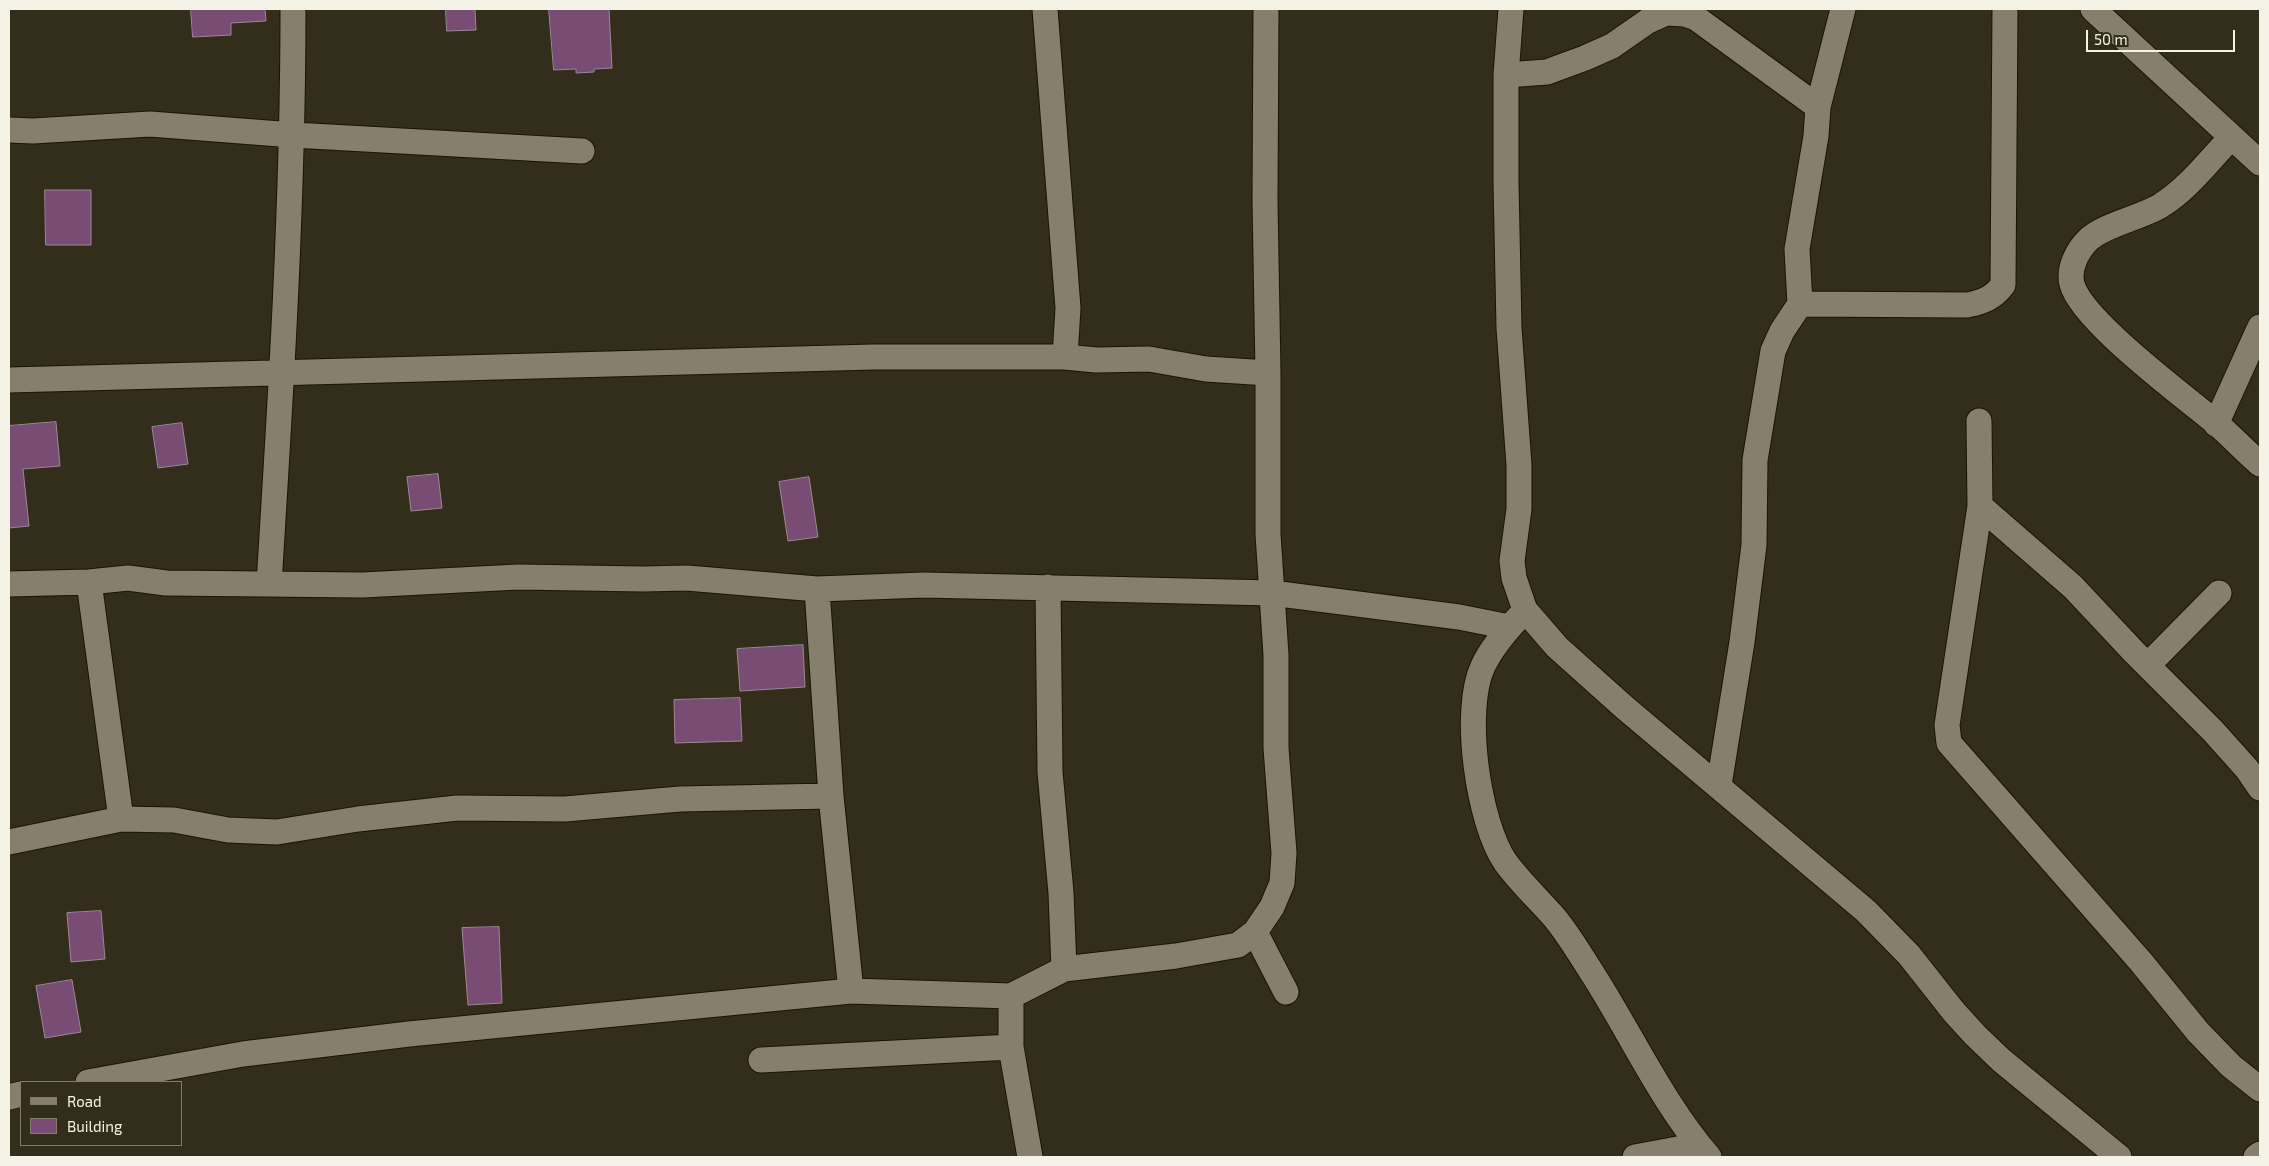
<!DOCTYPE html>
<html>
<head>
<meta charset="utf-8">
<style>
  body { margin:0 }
  #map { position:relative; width:2269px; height:1166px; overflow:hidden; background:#332d1b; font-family:"Exo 2",sans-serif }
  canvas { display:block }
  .frame { position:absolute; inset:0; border:10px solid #f5f2e7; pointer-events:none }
  .legend { position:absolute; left:20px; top:1081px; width:162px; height:65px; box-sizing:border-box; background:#332d1b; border:1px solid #817c6d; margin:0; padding:6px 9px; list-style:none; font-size:15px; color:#f5f2e7 }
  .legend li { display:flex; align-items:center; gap:10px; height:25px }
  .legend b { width:25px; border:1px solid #817c6d }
  .scale { position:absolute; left:2086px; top:30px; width:149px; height:22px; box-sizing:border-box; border:2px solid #f5f2e7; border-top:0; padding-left:6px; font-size:15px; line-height:18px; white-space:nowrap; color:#f5f2e7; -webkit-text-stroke:4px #332d1b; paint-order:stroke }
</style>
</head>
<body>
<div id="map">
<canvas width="2269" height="1166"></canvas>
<div class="frame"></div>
<ul class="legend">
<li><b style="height:6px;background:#857f6b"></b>Road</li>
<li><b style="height:14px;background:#784c73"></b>Building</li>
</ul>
<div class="scale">50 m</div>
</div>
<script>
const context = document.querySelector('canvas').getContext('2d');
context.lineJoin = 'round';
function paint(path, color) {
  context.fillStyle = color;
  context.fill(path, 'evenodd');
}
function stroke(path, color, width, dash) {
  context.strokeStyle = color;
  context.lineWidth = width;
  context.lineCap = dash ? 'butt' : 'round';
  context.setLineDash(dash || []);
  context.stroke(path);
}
const building = new Path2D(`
  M191 9H265L266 21 231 23V35L193 37Z
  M446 9H475L476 30 447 31Z
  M549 9H609L612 68 594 69V72L576 73V69L554 70Z
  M45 190H91V245H46Z
  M56 422 60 466 23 469 29 526 9 528V426Z
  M182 423 188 464 158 468 152 427Z
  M438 474 442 508 411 511 407 477Z
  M809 477 818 537 788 541 779 482Z
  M803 645 805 687 740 691 737 649Z
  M740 698 742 741 675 743 674 700Z
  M101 911 105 959 71 962 67 913Z
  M499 927 502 1003 468 1005 462 928Z
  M72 980 81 1032 45 1038 36 986Z`);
const minor = new Path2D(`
  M1045 9 1068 308 1065 357 1096 360 1149 359 1206 369 1268 373
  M1511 9 1506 75V183L1509 328 1519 465V509L1512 561 1514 578 1525 610 1557 647 1624 707 1866 911 1909 955 1954 1012 1975 1035 2001 1060 2119 1157
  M2093 9 2260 163
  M1506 75 1547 72 1585 58 1612 46 1648 21 1666 13 1684 14 1696 18 1818 107 1816 136 1797 249 1800 304 1782 331 1773 351 1755 460 1754 545 1742 642 1719 785
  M1818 107 1843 9
  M9 130 33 131 150 124 293 135 582 151
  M2231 138C2208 161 2188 189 2160 206 2140 218 2103 225 2088 240 2077 251 2068 269 2072 284 2081 320 2184 396 2216 423 2231 436 2245 451 2260 464
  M1800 304 1967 305C1983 302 1993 298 2003 285L2005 9
  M9 380 873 357H1065
  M1979 421 1980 506 1947 725 1949 743 2141 962 2198 1032 2231 1066 2260 1089
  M2216 424 2260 327
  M1980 506 2073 587 2134 652 2213 731 2247 769 2260 788
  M89 582 121 819
  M9 584 89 582 128 578 166 583 363 585 518 577 643 579 687 578 817 589 924 585 1272 593 1459 617 1509 627
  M269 584C281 392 293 201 293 9
  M1048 587 1050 772 1061 893 1064 969
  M817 589 831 796 851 991
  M1519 617C1505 632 1492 647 1483 666 1462 710 1478 823 1506 863 1520 882 1538 899 1554 917 1569 935 1581 956 1594 976 1632 1036 1663 1104 1709 1157
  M2148 665 2219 593
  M9 842 121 819 174 820 228 830 277 832 358 819 457 808 565 809 680 799 831 796
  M1255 932 1286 992
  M1011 996V1047L1030 1157
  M761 1060 1011 1047
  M88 1082 243 1054 409 1034 851 991 1011 996 1064 969 1176 956 1238 945 1255 932 1272 907 1282 883 1284 853 1276 748V655L1268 534V373L1265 201 1266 9
  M9 1097 21 1094
  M1635 1157 1699 1145
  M2256 1157 2260 1154`);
paint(building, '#784c73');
stroke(building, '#9b8998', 1);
stroke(minor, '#1a1505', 27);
stroke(minor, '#857f6b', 25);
</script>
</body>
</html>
